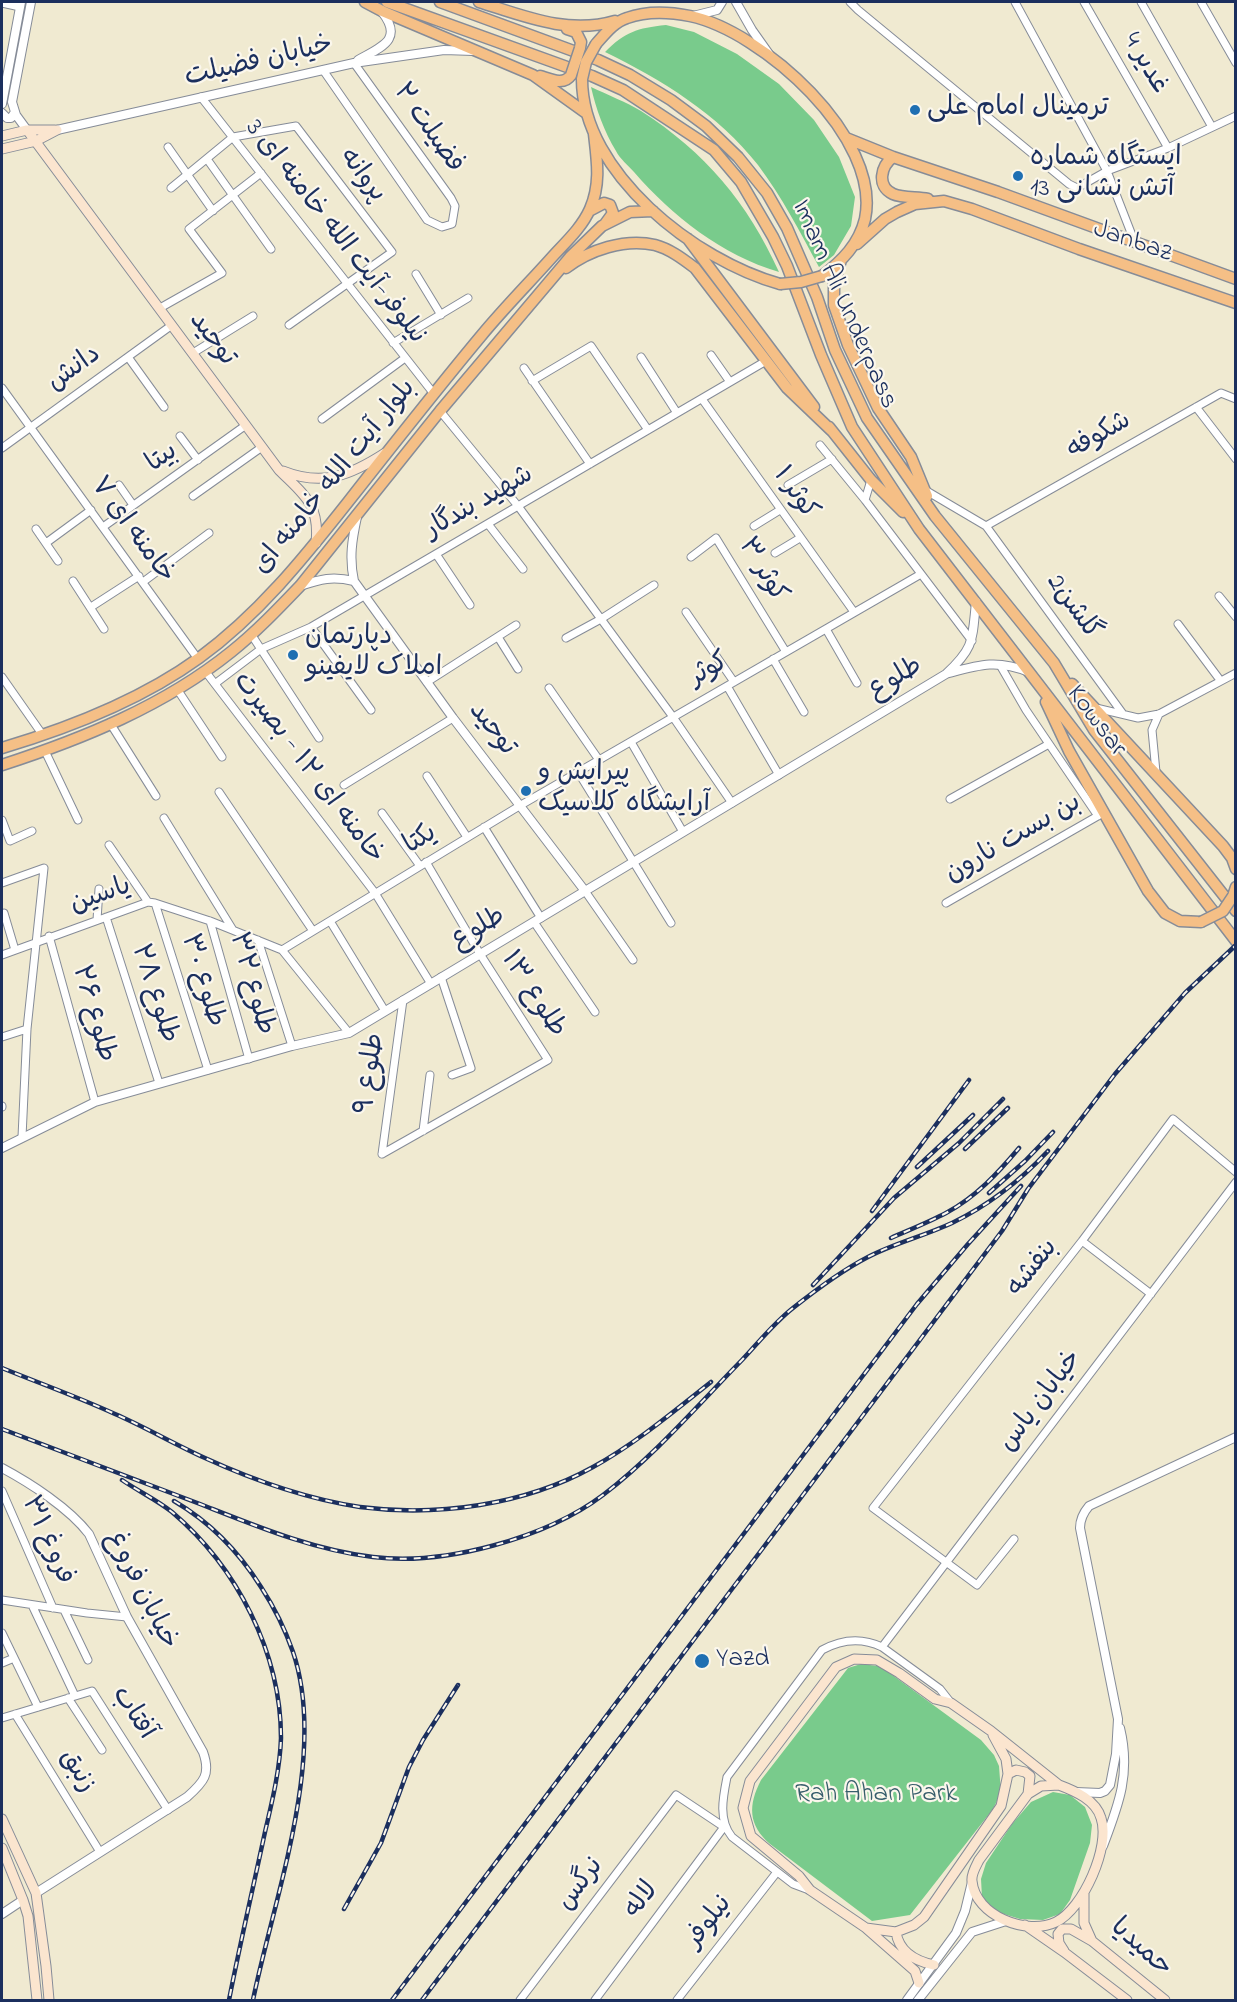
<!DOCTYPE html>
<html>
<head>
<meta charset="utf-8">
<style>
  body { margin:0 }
  #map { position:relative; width:1237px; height:2002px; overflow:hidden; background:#f0ead1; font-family:"Indie Flower",sans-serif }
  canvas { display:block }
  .frame { position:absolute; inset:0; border:3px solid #1b2f5e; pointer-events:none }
</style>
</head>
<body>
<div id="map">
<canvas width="1237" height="2002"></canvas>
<div class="frame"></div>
</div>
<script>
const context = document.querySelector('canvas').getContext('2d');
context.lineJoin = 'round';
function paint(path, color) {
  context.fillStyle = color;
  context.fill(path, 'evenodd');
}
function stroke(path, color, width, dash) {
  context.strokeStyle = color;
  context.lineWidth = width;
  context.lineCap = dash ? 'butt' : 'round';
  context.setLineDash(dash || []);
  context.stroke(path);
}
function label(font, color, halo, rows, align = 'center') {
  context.font = font + ' "Indie Flower","Playpen Sans Arabic",sans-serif';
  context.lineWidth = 4.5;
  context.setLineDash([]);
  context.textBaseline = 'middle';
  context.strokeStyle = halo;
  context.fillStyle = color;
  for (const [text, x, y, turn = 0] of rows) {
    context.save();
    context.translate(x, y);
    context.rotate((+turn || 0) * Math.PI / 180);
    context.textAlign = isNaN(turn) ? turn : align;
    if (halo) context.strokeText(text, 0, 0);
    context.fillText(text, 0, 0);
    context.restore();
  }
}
const green = new Path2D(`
  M666 25 694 32 737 54 779 84 814 120 839 157 855 197 851 226 834 255 819 267C800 232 782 197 758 165 718 114 662 80 605 52 625 32 637 28 666 25Z
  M591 87C608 95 626 102 641 111 705 152 748 203 779 272 722 255 672 216 634 172 628 165 620 159 616 151 604 131 596 109 591 87Z
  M861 1664 878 1666 891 1674 981 1740 994 1755 999 1766 1001 1793 993 1809 910 1915 872 1921 770 1844C748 1825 748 1805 761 1780L848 1668Z
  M1053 1792 1070 1795 1085 1807 1092 1825 1090 1843 1070 1900 1060 1914 1043 1920 1020 1919 994 1911 982 1897 981 1879 986 1863 1012 1824 1031 1802Z`);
const minor = new Path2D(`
  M850 2 858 10 1069 184 1077 188 1107 171 1015 2
  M1084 2 1168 148
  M1141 2 1212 127
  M1201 2 1236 63
  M2 3 20 7
  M323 70 427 220 442 227 452 224 455 206 451 198 354 63
  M201 97 434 394
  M168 147 213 211
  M207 159 271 249
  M171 188 233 137 296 126 392 252 289 325
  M1135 243 1107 171 1168 148 1236 116
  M416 274 441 315
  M160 308 222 273 189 229 261 173
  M393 343 468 298
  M193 353 253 316
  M711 355 730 382
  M128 357 164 407
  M641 357 677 413
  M524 368 590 464
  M532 381 591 346 648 430
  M2 388 198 659
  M702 399 854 612
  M1196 407 1236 459
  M440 411 518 506 673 717 732 803
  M322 419 405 358
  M180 436 198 460
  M820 445 865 500 972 641
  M2 448 172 325
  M119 485 133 505
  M788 485 832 459
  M925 490 986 526 1123 714
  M193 496 262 447
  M865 500 871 480
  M488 524 523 569
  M754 526 780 510
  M986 526 1221 393 1236 399
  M103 527 246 425
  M36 529 58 561
  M46 543 91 510
  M775 553 800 538
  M436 554 470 605
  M691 557 716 538 786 652
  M73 581 104 629
  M143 582 209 533
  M1219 596 1236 617
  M91 607 139 576
  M686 612 734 682
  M1178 624 1220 680
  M311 627 371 710
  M826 629 857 683
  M251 634 319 738
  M498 637 518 669
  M566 638 601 619 654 585
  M773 659 804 712
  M1000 665 1026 710 1098 816
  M205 671 375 893 431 984
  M2 677 42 734
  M427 682 516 625
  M216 683 261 649 311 627 766 361
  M727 686 779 775
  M549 688 599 760
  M177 689 222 757
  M1096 708 1138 718 1159 714 1236 673
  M110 723 156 796
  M631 742 683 832
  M45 751 78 820
  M578 772 671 923
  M1156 772 1152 730 1159 714
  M427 776 467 837
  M344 785 453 718
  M219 792 313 931
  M950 799 1049 744
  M382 813 420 866
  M164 818 233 930
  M2 820 10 841 32 831
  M484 827 541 918
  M109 845 148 902
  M2 883 44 868 27 1029 22 1137
  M585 891 633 960
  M155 903 208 1070
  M946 903 1103 813
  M4 913 15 950
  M106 917 159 1083
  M97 920 99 889
  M210 921 249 1059
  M330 921 385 1011
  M534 922 595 1012
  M49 936 95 1102
  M258 940 292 1046
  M282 950 521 805 921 574
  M2 955 148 902 155 903 210 921 282 950 349 1033
  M441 977 471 1068 452 1075
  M2 1037 27 1029
  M2 1107V1106
  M423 1131 430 1075
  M382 1154 548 1060 480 954 426 862
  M382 1154 403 1000
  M1082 1241 1151 1294
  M2 1491 53 1608
  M1014 1539 977 1585 873 1508 1082 1241 1173 1119 1236 1172
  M2 1600 87 1613 127 1617
  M32 1605 75 1696
  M64 1610 88 1660
  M2 1633 38 1707
  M882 1647 1236 1182
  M2 1663 14 1658
  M68 1698 102 1750
  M15 1714 100 1852
  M2 1718 92 1691 168 1810
  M809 1890 793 1884 732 1837C718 1820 723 1797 727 1777L822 1650C842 1639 861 1637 882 1647L940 1689 951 1703
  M520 2000 676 1795 724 1827 595 2000
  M677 2000 777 1872`);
const tertiary = new Path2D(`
  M736 2 752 30 769 54
  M693 16 717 10 722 2
  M358 60C381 47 404 40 382 12
  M2 104 21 2
  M2 113 7 118H11L15 112
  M27 130 16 115 12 102 31 2
  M57 130 354 63 444 50 473 51
  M354 581C349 558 352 540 357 517
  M300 586C321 579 332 576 354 581L453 718 585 891
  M976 602C972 640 975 647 946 674 979 665 996 659 1029 672
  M2 1148 95 1102 292 1046 349 1033 946 674
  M2 1468C30 1483 69 1508 89 1534L127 1617 203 1752C211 1774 204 1782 187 1797L36 1893
  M1076 1792 1100 1793 1105 1791 1110 1785 1116 1754 1118 1719 1080 1528C1080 1519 1083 1513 1089 1506L1236 1437
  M1103 1846C1119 1804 1131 1773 1120 1728
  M2 1914 23 1900
  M907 2000 956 1933 965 1911 972 1882
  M918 2000 972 1932 1006 1921`);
const secondary = new Path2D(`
  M27 130 279 470C304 495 320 504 316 543
  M2 136 27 130H55
  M2 149 36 141 57 130
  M283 471C323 487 351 475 385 453
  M993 1735 1006 1759 1008 1774
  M1059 1785C1075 1791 1096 1800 1101 1818 1111 1846 1083 1909 1056 1922 1027 1936 975 1916 972 1881 971 1874 976 1866 979 1860L1028 1794 1041 1786Z
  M2 1819 36 1893 46 1966 49 2000
  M2 1848 23 1900 28 1916 37 2000
  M1084 1894V1923L1092 1941 1165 2000
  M1025 1925 1064 1952 1127 2000
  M866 1928 896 1932 914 1925 924 1917 1001 1806 1008 1774 1016 1770 1025 1772 1030 1776 1028 1794
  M896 1932C899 1952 915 1961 934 1965
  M1064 1951 1059 1943 1058 1934 1062 1929H1071L1092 1941
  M919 1983 915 1971 866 1928 810 1890 799 1876 751 1836 743 1808 750 1781 836 1667 854 1659 877 1660 899 1673 935 1699 951 1703 991 1731 1059 1785`);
const primary = new Path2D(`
  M365 2 382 11 533 75 586 113
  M387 2 592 76 623 90 714 150 741 182 773 237 787 266 821 355 852 427 919 529 1236 941
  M440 2 598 60 630 75 671 100 706 126 738 157 767 193 787 228 817 297 835 350 867 418 935 516 1054 663 1094 730 1236 911
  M479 2C524 16 568 35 615 21
  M567 29 576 32 581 42 580 48
  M596 44C605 34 614 22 627 18 646 11 670 12 690 16 762 31 882 138 865 219 859 244 842 261 822 276
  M540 76C550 79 564 86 571 75
  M582 79C582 173 696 261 780 284
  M846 138 893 157 998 192 1236 279
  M893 157C881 166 876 186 893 194 902 198 917 197 928 199
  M589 211 604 203 610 205 613 213 605 224
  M688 239 814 407
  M857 244 885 219 897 212 915 204 944 201 972 209 1079 249 1236 303
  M841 260 834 284V305L848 345 878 408 911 457 927 496
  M566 268C589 250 625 238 655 245 670 249 683 259 695 268L787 388 832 431
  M829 427 871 480 903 512
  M1072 684 1223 846 1232 858 1236 869
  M1046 702 1069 751 1148 891 1165 913 1180 921 1201 922
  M2 748C69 728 141 700 199 658 258 615 303 559 348 502 392 446 436 390 481 336 504 308 530 282 554 255 567 241 582 227 590 209 601 184 597 160 594 134
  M2 765C82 739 164 706 231 652 256 632 278 609 300 586L440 411 571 256 602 226 630 212 653 211
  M1233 896 1236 887`);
const rail = new Path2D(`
  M965 1149 1008 1108
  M917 1167 973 1115
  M989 1193 1025 1161 1053 1132
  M872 1211 969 1080
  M891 1238C909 1230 929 1222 946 1213 976 1197 998 1173 1019 1148
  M813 1285 894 1198 959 1143 1003 1099
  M2 1368C39 1383 78 1397 115 1414 145 1427 174 1444 205 1458 253 1480 307 1499 360 1507 437 1517 525 1505 593 1467 635 1444 673 1412 711 1382
  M2 1429C68 1454 134 1479 200 1504 256 1526 313 1550 373 1557 444 1566 546 1538 603 1495 654 1456 697 1406 742 1360 758 1343 774 1323 793 1308 817 1289 841 1271 868 1257 895 1243 924 1236 952 1223 989 1205 1020 1181 1048 1151
  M122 1480C138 1491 157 1500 172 1512 237 1567 281 1653 281 1738 280 1769 272 1802 265 1832 253 1888 240 1944 229 2000
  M174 1501C210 1522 239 1552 261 1587 274 1607 285 1629 293 1652 328 1755 274 1897 253 2000
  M344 1909 381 1843 409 1767 423 1740 458 1685
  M392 2000 917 1304 968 1244 1021 1186
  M422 2000 1002 1231 1028 1189 1115 1074 1185 993 1236 945`);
const primaryBridge = new Path2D(`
  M571 75 580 48
  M582 79 586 62 596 44
  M780 284 801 282 822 276
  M1201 922 1223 911 1233 896`);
const markers = [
  [915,110,6,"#1f6fb2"],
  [1018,176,6,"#1f6fb2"],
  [293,655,6,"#1f6fb2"],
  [526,791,6,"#1f6fb2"],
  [702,1661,8,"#1f6fb2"]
];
const streetNames = [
  ["خیابان فضیلت",259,63,-13],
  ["غدیر 4",1144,64,60],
  ["فضیلت ۲",427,129,55],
  ["پروانه",361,176,53],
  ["نیلوفر-آیت الله خامنه ای 3",334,233,52],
  ["Janbaz",1132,243,19],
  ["Imam Ali Underpass",843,305,66],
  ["توحید",211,340,53],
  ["دانش",75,370,-36],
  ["شکوفه",1100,437,-30],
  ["بیتا",163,459,-35],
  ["بلوار آیت الله خامنه ای",336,478,-51],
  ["کوثر ۱",794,494,55],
  ["شهید بندگار",480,504,-30],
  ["خامنه ای ۷",131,531,54],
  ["کوثر ۳",761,571,59],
  ["گلشن2",1072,608,54],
  ["کوثر",710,671,-30],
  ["طلوع",896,680,-31],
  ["Kowsar",1095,722,53],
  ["توحید",491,730,52],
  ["خامنه ای ۱۲ - بصیرت",307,769,53],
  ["بن بست نارون",1014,840,-30],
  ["یکتا",421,841,-31],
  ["یاسین",101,897,-19],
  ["طلوع",479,930,-31],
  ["طلوع ۳۰",201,981,73],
  ["طلوع ۳۲",250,984,74],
  ["طلوع ۲۸",153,994,72],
  ["طلوع ۱۳",532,995,57],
  ["طلوع ۲۶",92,1014,74],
  ["طلوع ۹",372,1074,-82],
  ["بنفشه",1034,1269,-52],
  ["خیابان یاس",1042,1402,-53],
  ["فروغ ۳۱",46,1541,66],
  ["خیابان فروغ",140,1591,63],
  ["آفتاب",132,1714,57],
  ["زنبق",76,1772,59],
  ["نرگس",582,1885,-53],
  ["لاله",643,1901,-53],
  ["نیلوفر",710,1923,-52],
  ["حمیدیا",1140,1949,42]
];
const poiNames = [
  ["ترمینال امام علی",927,110],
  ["ایستگاه شماره",1030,160],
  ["13 آتش نشانی",1030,191],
  ["دپارتمان",305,639],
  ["املاک لایفینو",305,670],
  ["پیرایش و",538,775],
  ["آرایشگاه کلاسیک",538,806],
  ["Yazd",716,1661]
];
const parkNames = [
  ["Rah Ahan Park",876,1796]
];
paint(green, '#79cb8c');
stroke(minor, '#868c98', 9);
stroke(tertiary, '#868c98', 10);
stroke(secondary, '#868c98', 11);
stroke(primary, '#868c98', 13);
stroke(minor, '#fff', 7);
stroke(tertiary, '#fff', 8);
stroke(secondary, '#fbe5cf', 9);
stroke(primary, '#f5bf86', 10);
stroke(rail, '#1b2f5e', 4.5);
stroke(rail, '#fbf7ec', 2, [7]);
stroke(primaryBridge, '#868c98', 13, []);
stroke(primaryBridge, '#f5bf86', 10);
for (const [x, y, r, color] of markers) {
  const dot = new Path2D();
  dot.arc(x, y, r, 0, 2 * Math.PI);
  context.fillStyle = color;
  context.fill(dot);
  stroke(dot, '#fbf7ec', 2);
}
label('27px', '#1b2f5e', '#fbf7ec', streetNames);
label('27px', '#1b2f5e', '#fbf7ec', poiNames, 'left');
label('27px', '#375e6c', '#fbf7ec', parkNames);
</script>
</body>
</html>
